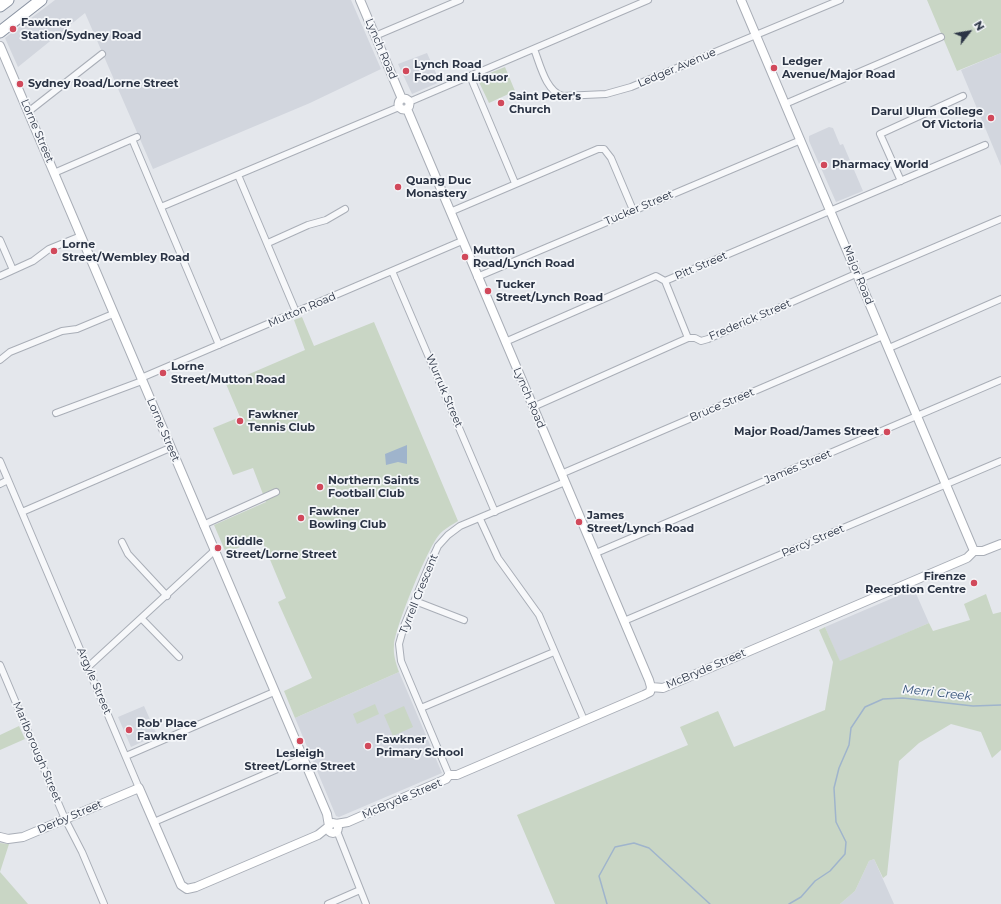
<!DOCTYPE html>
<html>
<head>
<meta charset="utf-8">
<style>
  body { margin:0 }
  #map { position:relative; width:1001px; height:904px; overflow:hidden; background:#e4e7ec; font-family:Montserrat,sans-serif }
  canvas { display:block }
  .north { position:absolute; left:949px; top:12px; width:40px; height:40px; -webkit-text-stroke:3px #f4f6f9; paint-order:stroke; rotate:59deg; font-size:11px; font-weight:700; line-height:16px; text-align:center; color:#2b3445 }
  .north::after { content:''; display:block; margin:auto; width:14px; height:18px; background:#2b3445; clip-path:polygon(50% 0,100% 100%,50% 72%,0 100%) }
</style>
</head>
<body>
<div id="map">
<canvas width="1001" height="904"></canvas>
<div class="north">N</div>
</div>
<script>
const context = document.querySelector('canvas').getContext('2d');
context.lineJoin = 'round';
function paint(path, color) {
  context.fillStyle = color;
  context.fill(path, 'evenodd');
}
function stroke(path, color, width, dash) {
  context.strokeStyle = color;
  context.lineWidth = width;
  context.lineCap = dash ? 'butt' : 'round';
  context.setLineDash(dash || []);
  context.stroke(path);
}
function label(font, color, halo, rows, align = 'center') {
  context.font = font + ' Montserrat,sans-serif';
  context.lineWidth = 3.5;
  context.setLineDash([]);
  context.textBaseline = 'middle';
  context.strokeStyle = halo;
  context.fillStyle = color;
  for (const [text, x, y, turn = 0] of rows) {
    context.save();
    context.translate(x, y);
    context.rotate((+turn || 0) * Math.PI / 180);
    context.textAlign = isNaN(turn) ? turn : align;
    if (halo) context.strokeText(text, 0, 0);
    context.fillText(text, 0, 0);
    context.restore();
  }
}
const built = new Path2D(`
  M55 0H351L381 69 310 103 153 169 85 13 18 67 5 38Z
  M427 53 440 82 412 94 398 64Z
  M1001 53V166L961 70Z
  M829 127 833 128 840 145 843 144 863 191 836 202 809 141V136Z
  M914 589 929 623 840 662 825 627Z
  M399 672 442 773 339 817 336 816 295 718Z
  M144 706 157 735 131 747 118 717Z
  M874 859 894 904H840L855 891 869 861Z`);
const green = new Path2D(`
  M927 0H1001V53L957 71Z
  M505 67 515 91 489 103 478 80 480 77Z
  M302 317 314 346 374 322 458 521C452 525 444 529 439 535 427 549 395 628 394 645 393 655 396 663 399 672L295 718 284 691 312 678 278 602 286 598 261 538 226 553 214 525 266 502 253 468 233 475 213 428 240 417 226 384 305 350 294 320Z
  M986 594 993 614 1001 612V750L992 758 981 732 951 724 919 743 899 761 887 875 883 878 874 859 869 861 855 891 840 904H555L517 815 688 745 680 727 718 711 734 747 825 710 833 662 819 630 825 627 840 661 929 623 933 631 970 620 964 604Z
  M375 704 379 714 357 724 353 714Z
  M404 706 413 727 393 736 384 715Z
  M19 726 25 739 0 750V735Z
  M0 843 9 844 0 872 28 904H0Z`);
const water = new Path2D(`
  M407 445V464L398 462 386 465 385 454Z`);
const stream = new Path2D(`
  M607 904 599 876 615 847 634 843 649 848 710 904
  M789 904 801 897 815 881 830 871 845 854 846 842 836 822 834 788 839 768 849 745 851 728 865 707 883 699 903 698 973 706 1001 705`);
const street = new Path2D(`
  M375 36 460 0
  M534 49C540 64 546 92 563 96L606 94 631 87 840 0
  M470 76 515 183
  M409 102 648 0
  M785 104 941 37
  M28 112 102 54
  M132 139 219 345
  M54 173 137 137
  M238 175 296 312
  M901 181 880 134 963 96
  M161 207 399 107
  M450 212 598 149H604L611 158 633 210
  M0 240 13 270
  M268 243 308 225 326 220 345 209
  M392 271 495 512
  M0 276 33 261 49 249 81 236
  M477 277 801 140
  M860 279 1001 219
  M665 281 688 338
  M505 342 656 276 665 281 985 145
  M889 348 1001 299
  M0 360 10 352 62 331 77 329 113 314
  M141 378 462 241
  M533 407 688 338H695L701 341 708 339 858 273
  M56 413 142 381
  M0 461 139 788
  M561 474 883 336
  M0 484 8 480
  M22 512 170 448
  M480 519 498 558 539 615 584 720
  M203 525 276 492
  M122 542 128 554 167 596
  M596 553 1001 380
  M415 601 464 620
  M142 619 179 657
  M624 621 1001 461
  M0 665 65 819 82 852 104 904
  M88 667 214 551
  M421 708 554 652
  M126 756 274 692
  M449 775 401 661 399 644 404 626 428 568 438 546 448 535 460 526 565 482
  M154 822 303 758
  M337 831 366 904
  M328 904 360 890`);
const secondary = new Path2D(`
  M360 0 402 99
  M741 0 974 551
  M0 46 327 814 329 826
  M398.5 104a5.5 5.5 0 1 1 11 0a5.5 5.5 0 1 1-11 0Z
  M407 109 649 680 651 687
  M328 828a5 5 0 1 1 10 0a5 5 0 1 1-10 0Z
  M336 824 348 822 446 779 449 775H457L644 695 650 692 651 687 663 688 967 558 974 551H983L1001 544
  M0 837 8 839 23 837 139 788 181 885 187 889 196 887 318 835 328 827`);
const highway = new Path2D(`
  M0 6 8 0
  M0 32 41 0`);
const markers = [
  [13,29,4,"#d1495b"],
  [774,68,4,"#d1495b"],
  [406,71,4,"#d1495b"],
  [20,84,4,"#d1495b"],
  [501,103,4,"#d1495b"],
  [991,118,4,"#d1495b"],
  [824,165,4,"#d1495b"],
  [398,187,4,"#d1495b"],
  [54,251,4,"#d1495b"],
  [465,257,4,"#d1495b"],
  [488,291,4,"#d1495b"],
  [163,373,4,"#d1495b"],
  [240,421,4,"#d1495b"],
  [887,432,4,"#d1495b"],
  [320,487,4,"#d1495b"],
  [301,518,4,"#d1495b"],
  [579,522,4,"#d1495b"],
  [218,548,4,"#d1495b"],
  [974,583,4,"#d1495b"],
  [129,730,4,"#d1495b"],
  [300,741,4,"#d1495b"],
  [368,746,4,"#d1495b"]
];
const poiNames = [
  ["Fawkner",21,23],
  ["Station/Sydney Road",21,36],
  ["Ledger",782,62],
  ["Avenue/Major Road",782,75],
  ["Lynch Road",414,65],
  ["Food and Liquor",414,78],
  ["Sydney Road/Lorne Street",28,84],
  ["Saint Peter's",509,97],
  ["Church",509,110],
  ["Darul Ulum College",983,112,"right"],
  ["Of Victoria",983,125,"right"],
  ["Pharmacy World",832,165],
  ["Quang Duc",406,181],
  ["Monastery",406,194],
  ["Lorne",62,245],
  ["Street/Wembley Road",62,258],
  ["Mutton",473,251],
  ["Road/Lynch Road",473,264],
  ["Tucker",496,285],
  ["Street/Lynch Road",496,298],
  ["Lorne",171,367],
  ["Street/Mutton Road",171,380],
  ["Fawkner",248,415],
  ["Tennis Club",248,428],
  ["Major Road/James Street",879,432,"right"],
  ["Northern Saints",328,481],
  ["Football Club",328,494],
  ["Fawkner",309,512],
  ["Bowling Club",309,525],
  ["James",587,516],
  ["Street/Lynch Road",587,529],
  ["Kiddle",226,542],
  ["Street/Lorne Street",226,555],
  ["Firenze",966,577,"right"],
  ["Reception Centre",966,590,"right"],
  ["Rob' Place",137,724],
  ["Fawkner",137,737],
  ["Fawkner",376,740],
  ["Primary School",376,753],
  ["Lesleigh",300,754,"center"],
  ["Street/Lorne Street",300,767,"center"]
];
const streetNames = [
  ["Lynch Road",381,49,67],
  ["Ledger Avenue",677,68,-23],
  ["Lorne Street",37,131,67],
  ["Tucker Street",639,208,-23],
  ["Pitt Street",701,266,-23],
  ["Major Road",858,275,68],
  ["Mutton Road",302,310,-23],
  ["Frederick Street",750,320,-23],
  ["Wurruk Street",444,391,67],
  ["Lynch Road",529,398,67],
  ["Bruce Street",722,405,-23],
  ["Lorne Street",163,430,67],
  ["James Street",798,467,-23],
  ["Percy Street",813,541,-23],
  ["Tyrrell Crescent",419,594,-68],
  ["McBryde Street",706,669,-23],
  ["Argyle Street",94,681,67],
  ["Marlborough Street",37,752,67],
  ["McBryde Street",402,799,-23],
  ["Derby Street",70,817,-23]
];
const waterNames = [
  ["Merri Creek",937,693,6]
];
paint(built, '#d2d6de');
paint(green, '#c9d6c5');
paint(water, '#9fb4cc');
stroke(stream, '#9fb4cc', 1.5);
stroke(street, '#a9aeb7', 8);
stroke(secondary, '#a9aeb7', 10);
stroke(highway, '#8b94a3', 13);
stroke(street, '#f7f8fa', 6);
stroke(secondary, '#fff', 8);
stroke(highway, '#fff', 11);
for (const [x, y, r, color] of markers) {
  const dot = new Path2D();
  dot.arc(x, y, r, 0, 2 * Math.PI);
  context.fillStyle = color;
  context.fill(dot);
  stroke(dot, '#f4f6f9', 1.5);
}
label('bold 11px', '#2b3445', '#f4f6f9', poiNames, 'left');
label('11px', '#2b3445', '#f4f6f9', streetNames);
label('italic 12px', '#34527a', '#f4f6f9', waterNames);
</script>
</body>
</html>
